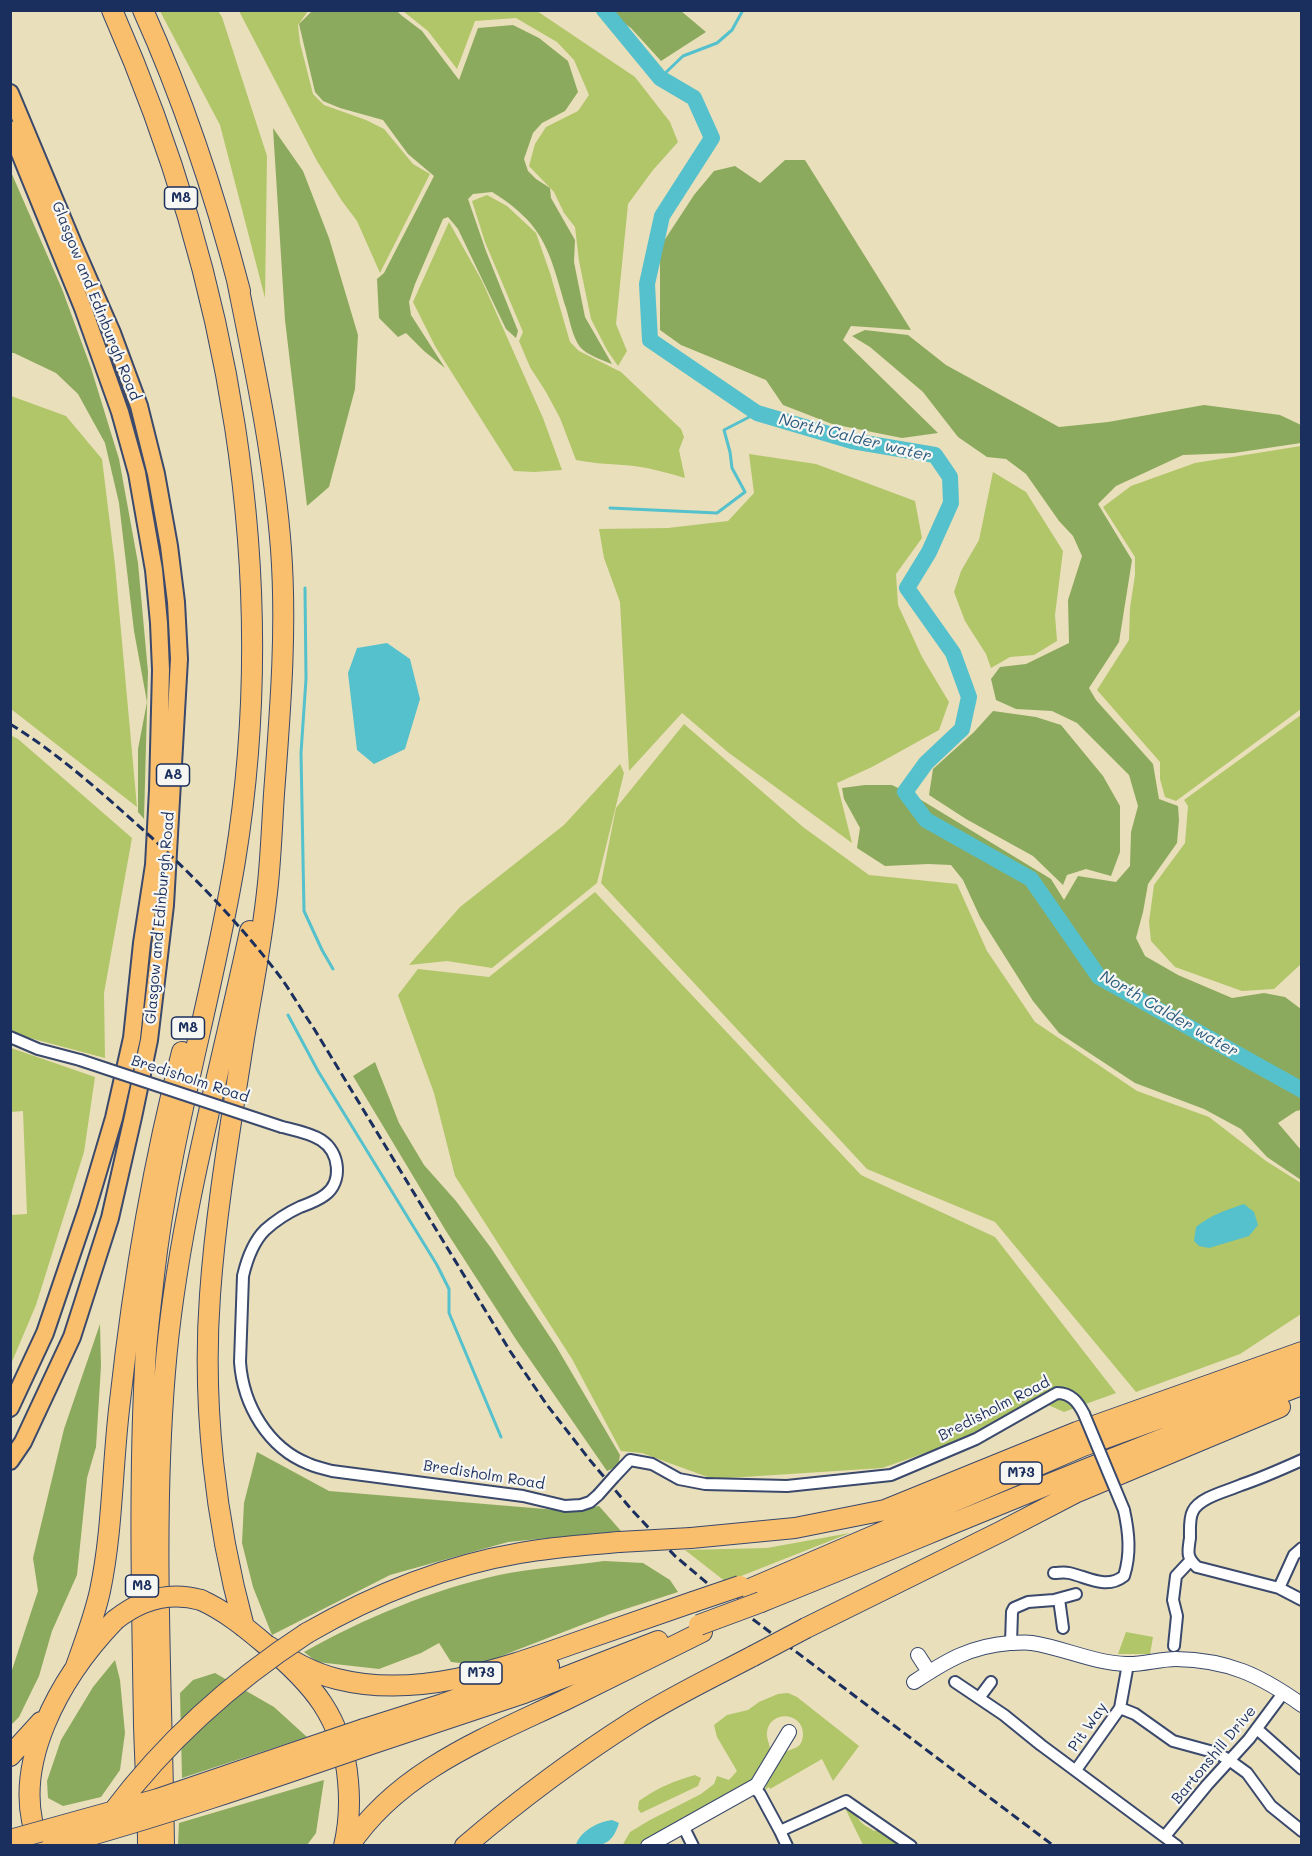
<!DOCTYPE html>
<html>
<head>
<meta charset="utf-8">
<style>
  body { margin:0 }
  #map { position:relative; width:1312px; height:1856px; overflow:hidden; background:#e9dfbb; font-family:Mali,sans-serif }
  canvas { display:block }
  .frame { position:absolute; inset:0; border:12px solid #1b2f5e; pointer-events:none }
</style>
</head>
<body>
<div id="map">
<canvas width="1312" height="1856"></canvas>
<div class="frame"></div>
</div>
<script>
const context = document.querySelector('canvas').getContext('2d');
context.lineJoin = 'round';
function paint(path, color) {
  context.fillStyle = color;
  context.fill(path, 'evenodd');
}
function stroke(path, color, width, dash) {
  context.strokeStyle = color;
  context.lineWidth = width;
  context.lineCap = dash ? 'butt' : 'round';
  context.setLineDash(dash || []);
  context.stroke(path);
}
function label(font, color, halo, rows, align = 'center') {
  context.font = font + ' Mali,sans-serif';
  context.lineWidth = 4.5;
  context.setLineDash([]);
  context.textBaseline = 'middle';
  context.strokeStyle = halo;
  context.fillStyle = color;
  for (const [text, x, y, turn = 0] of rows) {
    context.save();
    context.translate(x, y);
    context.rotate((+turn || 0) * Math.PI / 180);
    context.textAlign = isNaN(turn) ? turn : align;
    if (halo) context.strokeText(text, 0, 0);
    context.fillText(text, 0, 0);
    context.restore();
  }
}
const green = new Path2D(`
  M160 11H218L222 17 267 156 265 298 220 125Z
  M239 11H308L298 25 300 43 313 94 324 105 366 120 384 129 413 164 430 174 380 273 357 221 342 201 317 161Z
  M403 11H537L635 77 670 122 678 142 653 170 628 204 616 324 627 351 618 366 607 350 591 319 579 261 575 227 564 213 554 192 529 166 535 144 546 127 578 111 589 95 574 60 557 42 516 18 475 21 457 69 428 31Z
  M487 195 507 206 536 233 550 273 570 342 579 351 621 372 681 429 684 437 679 450 685 478C668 473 651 468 634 466 614 464 596 464 576 460L560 418 546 392 530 367 519 341 523 332 485 242 472 201Z
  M449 222 482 281 543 418 562 470 534 472 514 471 435 346 413 302Z
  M11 396 66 416 102 459 115 565 137 807 11 709Z
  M1301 446V709L1176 801 1165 797 1160 779V762L1097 690 1129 640 1130 608 1135 575V557L1103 507 1131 486 1195 463Z
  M749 454 816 464 915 501 922 538 896 574 898 605 922 657 949 702 939 730 872 767 837 783 852 843 729 753 682 713 629 771 620 602 604 558 599 529 668 528 728 521 754 493Z
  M993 472 1026 492 1063 551 1055 615 1057 641 1034 655 1010 657 991 668 986 654 965 621 954 592 961 571 979 540Z
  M1301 715V964L1274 989 1242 991 1175 967 1151 941 1149 922 1154 885 1185 843 1188 806 1184 800Z
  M684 724 803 827 869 875 957 884 987 951 1035 1022 1137 1091 1209 1117 1266 1161 1301 1183V1314L1240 1354 1136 1392 995 1222 867 1169 601 883 616 808Z
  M10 735 18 739 132 838 104 993 105 1058 11 1033Z
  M620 764 624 773 597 883 492 968 447 961 409 965 460 907 564 825Z
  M595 892 861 1175 995 1237 1116 1393 1064 1412 1037 1400 977 1435 882 1468 713 1479 642 1453 621 1451 572 1359 455 1176 434 1093 398 995 418 969 489 977Z
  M11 1048 95 1077 84 1152 36 1305 11 1364V1215L27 1214 23 1111 11 1112Z
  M850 1533 726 1582 685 1550 767 1548Z
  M1126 1632 1153 1637 1150 1654H1118Z
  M788 1693 797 1697 859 1746 833 1781 822 1759 770 1789 769 1787 765 1790C766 1782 778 1757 784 1753 793 1747 802 1750 803 1735 804 1712 770 1709 767 1732 766 1738 770 1744 770 1750L757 1777 639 1845 622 1846 630 1832 650 1820 701 1794 714 1784 717 1776 729 1780 737 1771 717 1737 714 1725 727 1715 748 1710 759 1702 778 1694Z
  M695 1775 701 1778 698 1786 641 1813 638 1809 639 1801C659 1787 672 1782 695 1775Z
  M845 1808C856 1811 854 1813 860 1821 863 1825 870 1828 874 1831L878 1830 901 1845H863Z`);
const forest = new Path2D(`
  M312 11H397L401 15 422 31 459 80 478 28 513 25 539 38 568 61 578 92 565 111 542 123 533 133 524 159 528 171 536 179 550 188 551 198 575 240 574 262 585 317 612 364C602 360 587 355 580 347 572 336 570 321 566 308 549 250 545 225 492 192L473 194 468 199 486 251 518 331 516 338 506 329 458 229 448 217 443 219 415 284 409 302 411 315 445 368 424 351 406 333 398 337 379 318 377 279 384 273 434 176 408 154 383 120 340 108 323 101 315 92 299 24Z
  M606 11H681L706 32 661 61 631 28Z
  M273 128 303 171 329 238 358 335 355 389 329 487 307 506 285 320Z
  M785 160H805L911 330 851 326 843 340 938 433 902 438 832 424 783 405 766 380 681 345 660 330V247L694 195 714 171 735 166 760 183Z
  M11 172 62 289 91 368 119 459 138 563 148 672 144 819 138 812V749L147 702 134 631 119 503 105 443 78 394 56 373 14 353H11Z
  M865 330 908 335 946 365 1059 427 1108 422 1204 405 1280 415 1301 425V443L1234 453 1183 455 1116 486 1098 504 1132 560 1119 642 1089 688 1096 700 1153 764 1159 799 1178 806 1179 820 1177 843 1148 884 1143 912 1136 938 1145 956 1178 975 1232 998 1264 993 1285 997 1301 1009V1110L1296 1111 1278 1123 1301 1150V1180L1267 1157 1241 1129 1204 1109 1135 1083 1059 1033 1033 1001 980 917 963 880 951 865 928 864 885 866 857 848 860 828 844 799 842 788 865 785H892L918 798 1051 879 1064 900 1078 876 1116 882 1130 866 1131 832 1138 806 1129 775 1077 723 1052 711 1016 709 996 700 991 679 1000 667 1026 664 1069 643 1068 600 1082 556 1073 536 1059 521 1026 474 1006 459 987 457 958 437 923 392 870 347 852 336Z
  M993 711 1036 717 1061 725 1103 776 1120 806V852L1111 876 1086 869 1067 875 1063 885 1033 856 966 819 929 795 933 769 974 732Z
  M375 1062 399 1123 424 1165 456 1201 491 1248 556 1346 620 1455 618 1466 607 1471 517 1341 446 1231 353 1076Z
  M100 1324 101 1366 96 1447 87 1478 77 1575 52 1631 39 1676 19 1717 11 1725V1673L38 1591 33 1558 64 1429Z
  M257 1452 329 1491 569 1511 599 1506 621 1531 508 1542 390 1575 272 1635 253 1587 242 1543 244 1503Z
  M604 1561 643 1563 670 1580 678 1592 610 1614 478 1665 451 1662 439 1643 421 1653 379 1669 317 1662 304 1652C365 1618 431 1590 499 1575 534 1568 569 1566 604 1561Z
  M115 1660 120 1680 125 1733 120 1770 101 1797 63 1806 48 1798 47 1781 61 1740 93 1687Z
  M215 1673 274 1707 307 1737 182 1778 180 1693 193 1680Z
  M324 1780 316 1833 307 1845H178L179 1823Z`);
const water = new Path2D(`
  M387 643 410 659 420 699 405 749 374 764 357 750 348 673 357 648Z
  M1244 1204 1254 1212 1258 1225 1249 1236 1209 1248 1199 1246 1194 1241 1196 1227C1211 1215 1226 1210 1244 1204Z
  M612 1820 619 1823C611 1848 600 1846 576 1845 580 1831 598 1822 612 1820Z`);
const stream = new Path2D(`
  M660 78 683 56 717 43 732 30 743 10
  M610 508 717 513 745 492 732 468 730 452 724 430 757 413
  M305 588 306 679 301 753 304 911 322 950 333 969
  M288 1015 318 1071 437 1265 449 1289V1313L501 1437`);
const river = new Path2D(`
  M604 10 660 78 694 98 712 138 662 216 647 284 650 340 757 413 852 441 935 455 950 477 951 503 929 552 907 588 953 653 969 697 962 729 926 763 905 792 926 820 1031 879 1099 977 1302 1090`);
const minor = new Path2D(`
  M10 1037 38 1049 80 1060
  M282 1127C294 1130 310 1133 321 1140 340 1152 343 1182 325 1195 317 1201 308 1204 300 1207 287 1213 275 1221 265 1230 253 1242 247 1259 243 1276L240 1362C243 1405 268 1448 309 1464 316 1467 324 1469 332 1471L523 1496 565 1506 581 1505 590 1502 598 1495
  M1302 1460C1282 1469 1262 1478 1241 1485 1228 1491 1200 1497 1193 1511 1189 1518 1190 1530 1190 1538 1188 1552 1186 1557 1197 1567L1279 1588 1302 1600
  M614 1477 630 1460 652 1464 679 1479 705 1484 787 1486 891 1475 976 1439 1057 1393C1071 1393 1078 1402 1084 1414
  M1054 1573C1059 1573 1064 1572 1069 1573 1088 1577 1106 1590 1124 1576 1131 1554 1129 1533 1124 1510
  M1279 1588 1294 1555 1302 1548
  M1059 1599 1063 1628
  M1011 1643 1012 1612 1014 1608 1028 1602 1054 1600 1076 1594
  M1174 1646 1177 1616 1173 1600 1176 1576 1190 1561
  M955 1682 1004 1715 1041 1745 1177 1846
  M979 1698 991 1682
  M1120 1708 1135 1714 1173 1741 1217 1753 1229 1760 1247 1773 1271 1806 1302 1831
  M1257 1729 1302 1769
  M1076 1770 1120 1708 1128 1664
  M754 1787 760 1794 780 1831 846 1801 911 1846
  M683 1826 693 1846
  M780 1831 787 1846
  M1165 1836 1207 1785 1249 1739 1284 1692`);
const tertiary = new Path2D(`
  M918 1655 929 1672
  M914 1682C946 1661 970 1646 1010 1643 1017 1643 1025 1642 1032 1643 1064 1648 1094 1663 1126 1664 1142 1665 1159 1659 1176 1659 1228 1660 1260 1675 1302 1705
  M648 1846 757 1785 789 1732`);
const trunk = new Path2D(`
  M10 93 74 246 112 333 139 406 156 474 169 546 176 602 179 659 165 905 149 1040 133 1117 110 1218 72 1337 23 1442 10 1461
  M10 129 83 308 120 412 137 473 154 570 159 623 161 670 158 790 154 865 142 943 132 1038 114 1118 87 1209 45 1333 10 1408`);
const motorway = new Path2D(`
  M112 10C229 276 282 572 235 861 212 1000 170 1134 154 1275 151 1305 146 1337 145 1368 139 1486 142 1605 144 1724 145 1764 148 1805 148 1846
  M143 10C184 101 215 195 240 291
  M237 280C255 369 274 458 281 549 287 631 280 713 274 794 272 824 271 854 268 883 263 935 253 986 244 1038 231 1123 216 1209 210 1295 202 1405 215 1520 244 1627
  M691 1538 795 1528 885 1510 1077 1432 1302 1352
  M745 1591 1083 1446 1302 1367
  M201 1600C225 1611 245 1627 265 1644 312 1683 343 1718 348 1781 350 1802 349 1825 344 1846
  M761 1602C942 1529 1120 1453 1302 1385
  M806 1628 1000 1532 1077 1492 1280 1407
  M307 1633C373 1595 444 1566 520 1553 553 1547 586 1545 619 1542
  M268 1646C290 1660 312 1673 337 1679 416 1699 499 1670 572 1644 613 1630 653 1616 693 1602
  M75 1669C84 1644 94 1618 100 1591 113 1529 112 1465 120 1401 133 1283 152 1167 182 1052
  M364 1729 443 1704 549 1666
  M368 1745 524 1693 658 1641
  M10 1756 41 1722
  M40 1846C6 1768 62 1675 115 1620
  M164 1846C162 1688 152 1530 165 1372 177 1222 219 1078 250 931
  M349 1846C399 1770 488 1737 567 1699 612 1677 657 1654 702 1632
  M465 1846C519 1800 575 1758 635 1720 673 1696 713 1677 753 1656`);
const rail = new Path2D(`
  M10 724C51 749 87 780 122 811 179 861 232 914 278 974 291 991 301 1010 313 1027L510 1351 547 1405 589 1459 631 1509 675 1556 726 1599 1054 1846`);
const minorBridge = new Path2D(`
  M80 1060 282 1127
  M1084 1414 1124 1510
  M598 1495 614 1477`);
const motorwayBridge = new Path2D(`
  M619 1542 691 1538
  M693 1602 740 1586
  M115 1620C140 1600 169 1591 201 1600
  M699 1625 761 1602
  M753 1656 806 1628
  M112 1813C167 1740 230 1683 307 1633
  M10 1840 158 1799 364 1729
  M52 1846C159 1817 264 1781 368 1745`);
const shields = [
  [181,198,33],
  [173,775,33],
  [188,1028,33],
  [1021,1473,42],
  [142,1586,33],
  [481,1673,42]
];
const shieldNames = [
  ["M8",181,198],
  ["A8",173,775],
  ["M8",188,1028],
  ["M73",1021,1473],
  ["M8",142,1586],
  ["M73",481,1673]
];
const streetNames = [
  ["Glasgow and Edinburgh Road",96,301,68],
  ["Glasgow and Edinburgh Road",160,918,-85],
  ["Bredisholm Road",190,1079,18],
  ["Bredisholm Road",994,1409,-27],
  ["Bredisholm Road",484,1475,9],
  ["Pit Way",1088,1727,-55],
  ["Bartonshill Drive",1214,1755,-50]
];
const waterNames = [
  ["North Calder water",855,438,14],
  ["North Calder water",1169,1014,30]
];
paint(green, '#b1c569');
paint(forest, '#8caa5d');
paint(water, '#54c1cc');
stroke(stream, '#54c1cc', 3);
stroke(river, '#54c1cc', 16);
stroke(minor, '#3a496c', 14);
stroke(tertiary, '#3a496c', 16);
stroke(trunk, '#3a496c', 20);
stroke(motorway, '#3a496c', 22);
stroke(minor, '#fff', 10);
stroke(tertiary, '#fff', 14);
stroke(trunk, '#f9bf6d', 16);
stroke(motorway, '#f9bf6d', 20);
stroke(rail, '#1b2f5e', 3, [9, 4.5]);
stroke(minorBridge, '#3a496c', 14, []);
stroke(motorwayBridge, '#3a496c', 22, []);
stroke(minorBridge, '#fff', 10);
stroke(motorwayBridge, '#f9bf6d', 20);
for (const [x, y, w] of shields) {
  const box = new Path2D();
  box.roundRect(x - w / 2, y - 11, w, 22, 4.5);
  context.fillStyle = '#f6f6f2';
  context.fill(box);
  stroke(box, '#1b2f5e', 1.5);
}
label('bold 14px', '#1b2f5e', null, shieldNames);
label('15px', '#1b2f5e', '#f6f6f2', streetNames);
label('italic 16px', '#2c5b7f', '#f6f6f2', waterNames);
</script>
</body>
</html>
